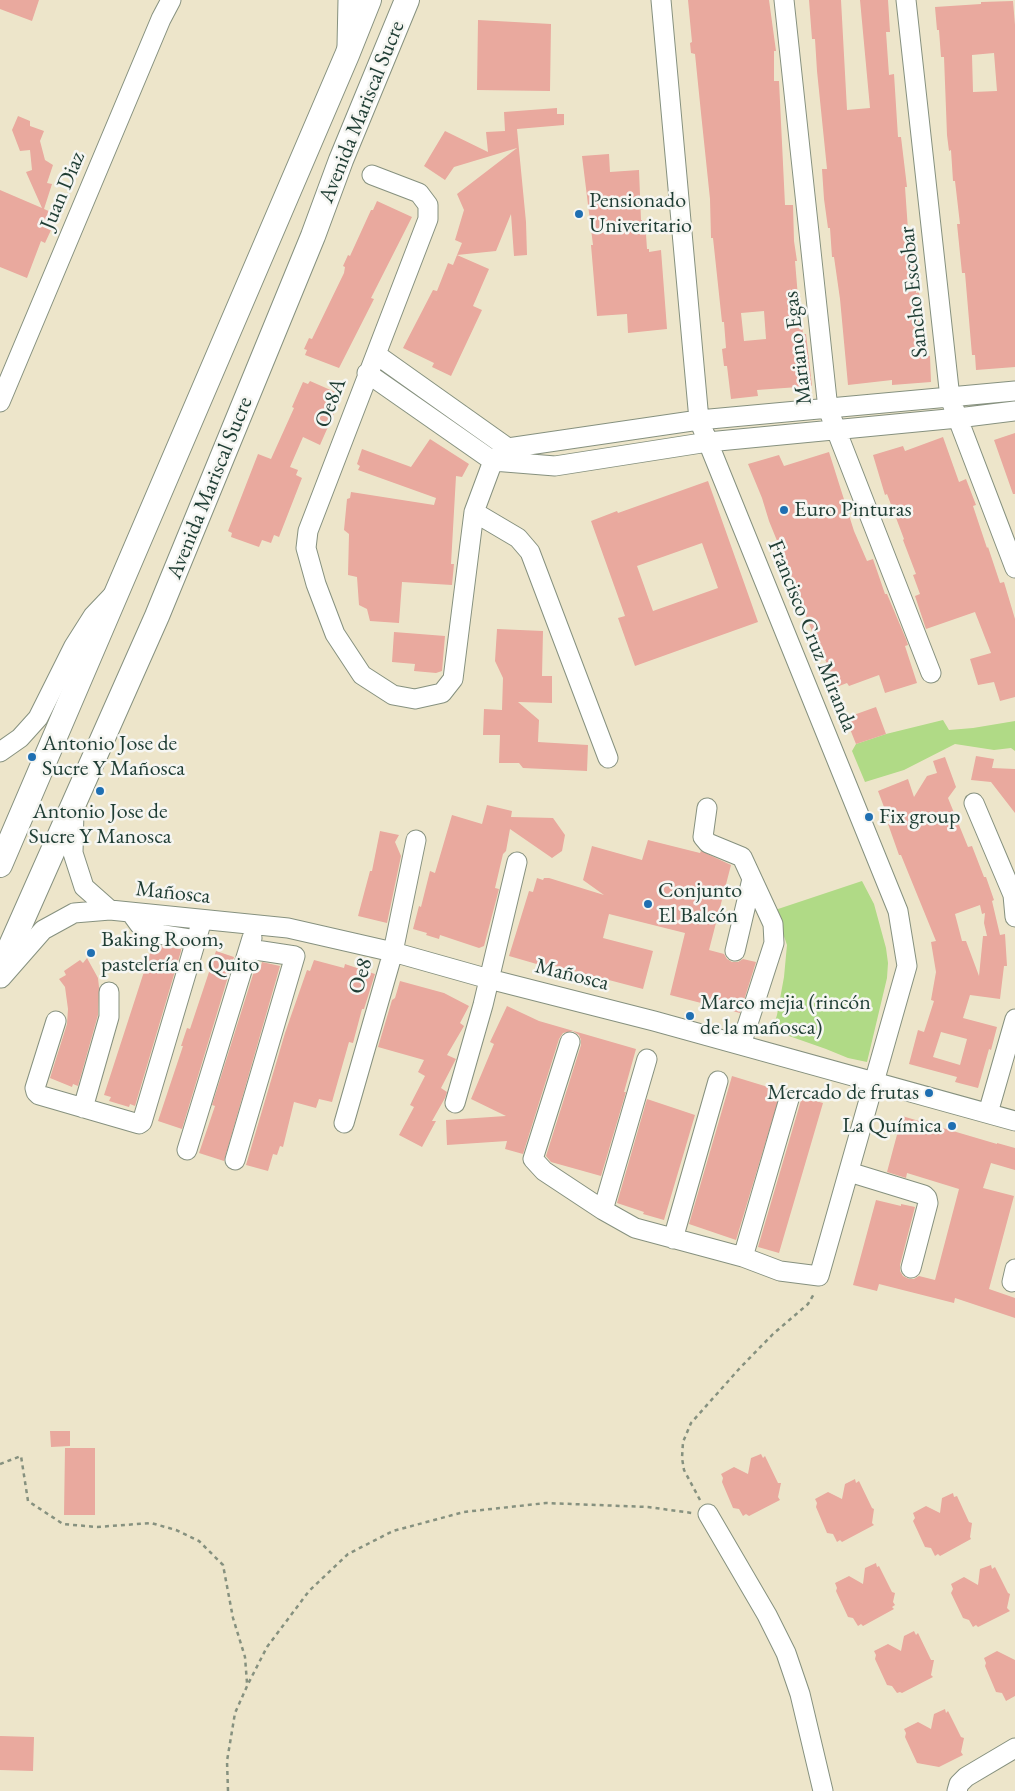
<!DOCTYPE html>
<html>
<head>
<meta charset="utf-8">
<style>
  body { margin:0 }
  canvas { display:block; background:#ede5ca }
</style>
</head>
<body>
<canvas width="1015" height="1791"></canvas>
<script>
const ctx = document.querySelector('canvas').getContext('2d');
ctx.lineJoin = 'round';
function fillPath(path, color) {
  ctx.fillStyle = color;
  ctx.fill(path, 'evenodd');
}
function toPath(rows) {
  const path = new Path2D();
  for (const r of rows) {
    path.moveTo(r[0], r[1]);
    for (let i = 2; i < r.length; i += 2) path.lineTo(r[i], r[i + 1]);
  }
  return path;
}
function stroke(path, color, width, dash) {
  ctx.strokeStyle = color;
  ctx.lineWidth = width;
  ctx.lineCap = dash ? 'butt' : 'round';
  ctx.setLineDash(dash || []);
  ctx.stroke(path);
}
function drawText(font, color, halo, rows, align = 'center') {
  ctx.font = font + ' "EB Garamond",serif';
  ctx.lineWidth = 5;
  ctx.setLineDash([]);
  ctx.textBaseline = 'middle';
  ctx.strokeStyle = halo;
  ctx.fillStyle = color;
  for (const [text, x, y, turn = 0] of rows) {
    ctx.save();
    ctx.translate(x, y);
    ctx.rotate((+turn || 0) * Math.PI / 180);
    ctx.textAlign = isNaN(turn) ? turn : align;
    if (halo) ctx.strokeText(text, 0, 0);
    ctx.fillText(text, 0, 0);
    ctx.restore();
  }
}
const green = toPath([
  [943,720,949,730,973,728,1015,721,1015,751,1011,748,994,750,955,744,904,770,865,782,852,751,856,744,886,734],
  [862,881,874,904,886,948,888,963,887,978,867,1062,848,1058,826,1049,772,1030,777,1015,784,977,787,945,775,910]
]);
const building = toPath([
  [0,0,39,0,32,21,0,9],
  [688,0,769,0,776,51,774,51,774,81,779,81,785,205,793,205,794,241,797,261,795,261,798,297,800,296,803,334,806,334,812,386,757,390,758,396,731,399,727,366,724,366,722,349,726,348,724,322,722,322,713,238,711,238,710,199,701,113,695,54,691,53,690,43,692,42],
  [764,311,766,339,744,341,741,313],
  [809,0,841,0,847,110,870,108,860,0,888,0,890,32,886,32,889,75,894,74,898,137,901,137,907,187,905,187,908,230,915,230,916,293,919,292,927,356,930,356,931,382,892,385,892,380,848,385,840,299,834,257,832,257,830,228,828,228,824,199,822,169,827,169,817,71,815,39,812,39],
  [1013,1,1015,25,1015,367,976,370,975,355,972,355,965,273,962,273,957,224,960,224,955,181,953,181,951,150,949,151,947,135,944,57,941,57,939,30,937,30,935,7,981,4,981,2],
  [994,53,997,91,973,92,972,55],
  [478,20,551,24,550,91,477,90],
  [557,108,557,114,564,114,564,125,517,129,526,222,527,255,514,256,511,214,496,251,457,255,462,243,455,240,464,210,457,194,517,148,454,167,445,180,424,166,445,131,488,152,486,132,505,131,504,112],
  [18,116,30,121,30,126,44,131,40,141,45,160,53,165,47,183,52,184,44,209,58,215,45,243,41,241,27,278,0,267,0,190,42,208,26,172,32,170,30,150,20,151,12,130],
  [609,154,610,172,639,170,641,220,645,220,647,249,649,249,649,252,661,250,667,329,628,333,627,314,597,316,591,245,593,245,582,156],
  [377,201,412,217,371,298,374,299,339,368,305,355,307,350,304,349,309,338,312,339,344,273,345,267,343,266,348,255,350,256,371,210,373,210],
  [457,255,489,269,473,306,482,310,451,376,432,367,434,363,403,348,433,290,437,291,448,263,453,265],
  [310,381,342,395,320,445,303,437,290,467,298,470,296,475,302,478,279,537,274,535,271,543,262,540,259,547,231,537,232,533,228,531,258,454,271,459,294,408,292,407,303,382,308,384],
  [1015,433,1015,494,1013,494,994,440],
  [943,437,959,482,966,479,976,505,973,506,987,548,988,547,1000,583,1004,582,1015,619,1015,697,1000,701,994,682,978,685,970,659,991,653,975,612,926,629,915,596,920,594,913,575,916,574,903,540,904,539,887,494,885,495,873,455,903,446,905,451],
  [430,439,469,464,462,477,456,476,451,564,454,564,452,585,402,582,399,623,370,621,367,609,359,605,357,577,348,575,349,534,344,530,347,499,350,498,351,492,434,505,436,498,358,470,360,466,357,464,362,449,411,467],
  [829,452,854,531,867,561,873,559,885,594,887,594,906,639,908,645,905,646,917,683,885,693,879,675,849,686,847,683,834,688,836,680,832,677,820,646,818,647,788,569,779,572,775,561,784,558,769,521,762,498,748,464,779,455,784,466],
  [708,481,758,622,635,666,618,618,625,616,591,521,617,511,618,513],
  [702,543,718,588,653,611,637,566],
  [497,629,543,631,542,676,552,676,552,703,518,702,539,720,538,742,588,745,587,771,523,768,519,763,499,763,500,735,483,735,484,709,502,710,503,678,495,661],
  [394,632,445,636,442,671,436,673,414,671,415,664,392,662],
  [876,707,886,734,856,744,848,724,850,723,848,717],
  [976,756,994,759,992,768,1015,769,1015,813,991,782,971,780],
  [945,757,956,787,948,798,968,847,972,846,984,877,986,877,994,900,992,901,1000,935,1005,934,1007,966,1004,966,1000,999,970,995,963,1018,997,1027,991,1050,989,1049,978,1088,955,1082,957,1077,909,1064,918,1030,924,1032,934,1001,931,1000,936,972,931,942,936,941,901,855,899,855,888,824,890,823,878,791,908,779,914,797,927,776,937,773,933,761],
  [980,905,982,914,985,913,984,923,987,936,983,936,979,976,966,941,962,941,955,914],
  [941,1032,967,1039,960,1065,933,1057],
  [487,805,512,811,511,817,553,818,565,835,562,851,552,858,510,829,506,851,503,854,495,888,499,889,484,946,479,948,440,935,439,939,426,935,427,933,413,929,419,906,421,907,430,871,435,873,452,815,482,824],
  [380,831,399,835,395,842,401,856,387,923,358,916,370,871,372,871],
  [648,840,700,853,701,851,731,865,709,950,724,954,727,959,732,962,738,962,743,959,756,962,740,1013,670,995,685,933,609,914,603,938,653,951,643,989,548,964,547,967,509,956,529,891,533,892,537,878,543,880,544,878,549,878,604,895,583,880,592,846,642,860],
  [153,944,181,949,181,951,135,1106,130,1104,129,1107,109,1101,111,1097,104,1095],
  [216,951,234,957,182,1129,158,1121,183,1046,181,1046,187,1028,190,1029],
  [87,958,98,978,99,987,98,1015,78,1086,73,1084,72,1087,50,1078,67,1024,68,1009,65,987,59,979,66,975,64,971,80,960,83,963],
  [314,960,344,968,345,964,375,974,364,1009,362,1009,353,1043,349,1042,332,1102,319,1099,316,1108,294,1102,283,1147,280,1146,277,1155,273,1154,268,1171,246,1165,285,1033,307,970,310,971],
  [262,962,280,966,224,1161,199,1153,215,1106,212,1105,256,965,261,966],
  [400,981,444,993,469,1006,460,1023,464,1026,447,1055,456,1059,441,1088,447,1092,445,1098,432,1121,436,1121,422,1147,399,1135,414,1107,410,1105,425,1076,418,1072,424,1060,378,1047,392,1000,395,998],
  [507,1006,539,1021,636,1049,624,1092,626,1092,601,1176,551,1162,546,1156,581,1045,581,1040,579,1035,573,1031,563,1033,559,1039,523,1154,505,1149,507,1141,447,1145,446,1120,506,1116,471,1099,494,1044,490,1042],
  [732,1076,781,1091,736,1240,689,1224],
  [802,1097,823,1103,779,1253,758,1247],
  [647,1099,695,1115,664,1220,643,1214,644,1212,617,1203],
  [902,1116,997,1144,997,1143,1015,1148,1015,1170,991,1163,983,1188,1014,1196,989,1289,1015,1298,1015,1318,955,1298,954,1303,879,1284,877,1291,853,1285,876,1200,901,1206,901,1204,915,1207,900,1265,900,1271,903,1276,909,1279,914,1279,919,1276,935,1280,959,1189,907,1173,906,1178,887,1172],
  [50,1431,70,1431,70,1446,51,1447],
  [65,1448,95,1448,95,1515,64,1515],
  [761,1454,763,1458,765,1456,778,1483,781,1483,778,1497,780,1500,749,1516,746,1514,743,1516,739,1509,733,1508,722,1482,723,1478,721,1474,734,1467,748,1474,751,1458],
  [855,1479,856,1483,859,1481,872,1508,874,1509,872,1523,874,1525,842,1542,840,1540,837,1542,833,1534,827,1533,816,1507,817,1503,815,1499,828,1492,842,1499,845,1484],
  [953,1493,954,1497,957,1496,969,1522,972,1523,970,1537,971,1539,940,1556,938,1554,935,1556,931,1548,925,1547,913,1521,915,1518,913,1513,926,1506,940,1513,942,1498],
  [876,1563,877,1567,879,1566,892,1592,895,1593,893,1602,895,1605,892,1607,894,1609,863,1626,861,1624,858,1626,853,1618,848,1617,836,1591,837,1588,835,1583,849,1576,863,1584,865,1568],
  [991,1565,992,1569,995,1567,1008,1593,1010,1594,1007,1608,1010,1611,978,1627,976,1625,973,1627,969,1620,963,1618,951,1593,953,1589,951,1584,964,1577,978,1585,980,1569],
  [914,1631,916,1635,918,1633,931,1660,934,1660,931,1675,933,1677,902,1693,900,1692,897,1693,892,1686,887,1685,875,1659,876,1655,874,1651,888,1644,901,1651,904,1636],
  [997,1651,1015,1660,1015,1696,1006,1701,1002,1693,996,1692,985,1666,986,1663,984,1658],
  [945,1709,946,1713,948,1711,961,1737,964,1738,961,1752,963,1755,939,1767,917,1763,905,1737,906,1733,904,1729,918,1722,931,1729,934,1714],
  [0,1736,34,1737,33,1771,0,1770]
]);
const path = toPath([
  [0,1464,21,1456,28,1501,63,1524,97,1527,151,1523,176,1530,199,1541,223,1565,233,1618,245,1657,247,1683],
  [700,1500,684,1470,682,1458,683,1442,691,1423,739,1369,773,1334,808,1304,815,1292],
  [228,1791,227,1761,235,1713,248,1684,267,1647,309,1591,348,1554,393,1531,464,1512,546,1503,648,1507,692,1513]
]);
const minor = toPath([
  [784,0,828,409,931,673],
  [906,0,950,398,1015,568],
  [347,46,348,0],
  [372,175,419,193,428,205,428,219,308,531,306,548,316,584,335,634,362,675,393,695,415,699,442,693,453,679,474,512,493,461,508,448],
  [377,355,508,448,699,420,1015,391],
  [367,373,493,461,555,466,708,442,958,418,1015,411],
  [0,402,161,19,171,0],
  [474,512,518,538,530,552,608,758],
  [0,752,20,738,38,718,74,646,93,616,112,596],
  [974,803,1013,895,1015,917],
  [707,808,703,837,708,843,742,857,773,924,774,943,741,1045],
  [74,810,73,853,84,887,110,910],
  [131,913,139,924,147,931,164,935,196,940],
  [735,951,752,879],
  [1,978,43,930,74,913,110,910,288,928,393,952,489,979,654,1021,1015,1121],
  [56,1021,35,1088,36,1092,39,1095,139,1124,142,1122,202,920],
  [570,1042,533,1159,544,1171,603,1210,635,1228,743,1257,780,1271,819,1276,907,966,898,911,699,420,661,0],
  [455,1103,483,1005,517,862],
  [83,1108,109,1017,109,992],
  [988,1113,1015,1019],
  [344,1123,393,952,416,840],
  [187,1150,252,938],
  [235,1160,295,956,249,949],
  [849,1172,924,1195,927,1198,928,1203,911,1268],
  [603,1210,647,1059],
  [673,1239,718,1081],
  [743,1257,789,1099],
  [1012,1282,1015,1269],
  [708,1514,767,1615,786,1653,800,1694,823,1791],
  [957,1791,959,1784,966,1777,1015,1748]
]);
const major = toPath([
  [0,865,347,55,369,0],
  [0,970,157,616,313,236,341,160,407,0]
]);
const markers = [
  [579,214,5,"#1f6fb2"],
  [784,510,5,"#1f6fb2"],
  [32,757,5,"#1f6fb2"],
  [100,791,5,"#1f6fb2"],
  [869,817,5,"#1f6fb2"],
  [648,904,5,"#1f6fb2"],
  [91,953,5,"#1f6fb2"],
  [690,1016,5,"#1f6fb2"],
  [929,1093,5,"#1f6fb2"],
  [952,1126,5,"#1f6fb2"]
];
const streetNames = [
  ["Avenida Mariscal Sucre",362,112,-68],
  ["Juan Diaz",63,191,-67],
  ["Sancho Escobar",914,292,-96],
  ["Mariano Egas",798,348,-97],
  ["Oe8A",331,403,-69],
  ["Avenida Mariscal Sucre",210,488,-68],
  ["Francisco Cruz Miranda",812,636,68],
  ["Mañosca",173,893,6],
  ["Mañosca",572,975,14],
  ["Oe8",361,976,-74]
];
const poiNames = [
  ["Pensionado",589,201],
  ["Univeritario",589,226],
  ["Euro Pinturas",794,510],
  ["Antonio Jose de",42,744],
  ["Sucre Y Mañosca",42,769],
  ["Antonio Jose de",100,812,"center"],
  ["Sucre Y Manosca",100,837,"center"],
  ["Fix group",879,817],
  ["Conjunto",658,891],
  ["El Balcón",658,916],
  ["Baking Room,",101,940],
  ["pastelería en Quito",101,965],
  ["Marco mejia (rincón",700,1003],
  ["de la mañosca)",700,1028],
  ["Mercado de frutas",919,1093,"right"],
  ["La Química",942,1126,"right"]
];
fillPath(green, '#b0da86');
fillPath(building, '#e9a99e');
stroke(minor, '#86917f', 21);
stroke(major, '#86917f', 26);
stroke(path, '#86917f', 2.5, [4, 4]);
stroke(minor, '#fff', 19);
stroke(major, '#fff', 24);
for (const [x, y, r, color] of markers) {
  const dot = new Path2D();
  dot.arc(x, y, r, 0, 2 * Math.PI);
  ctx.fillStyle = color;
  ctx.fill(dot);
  stroke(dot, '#f6f6f2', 2);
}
drawText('22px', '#1f3d34', '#f6f6f2', streetNames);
drawText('22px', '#1f3d34', '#f6f6f2', poiNames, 'left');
</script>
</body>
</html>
